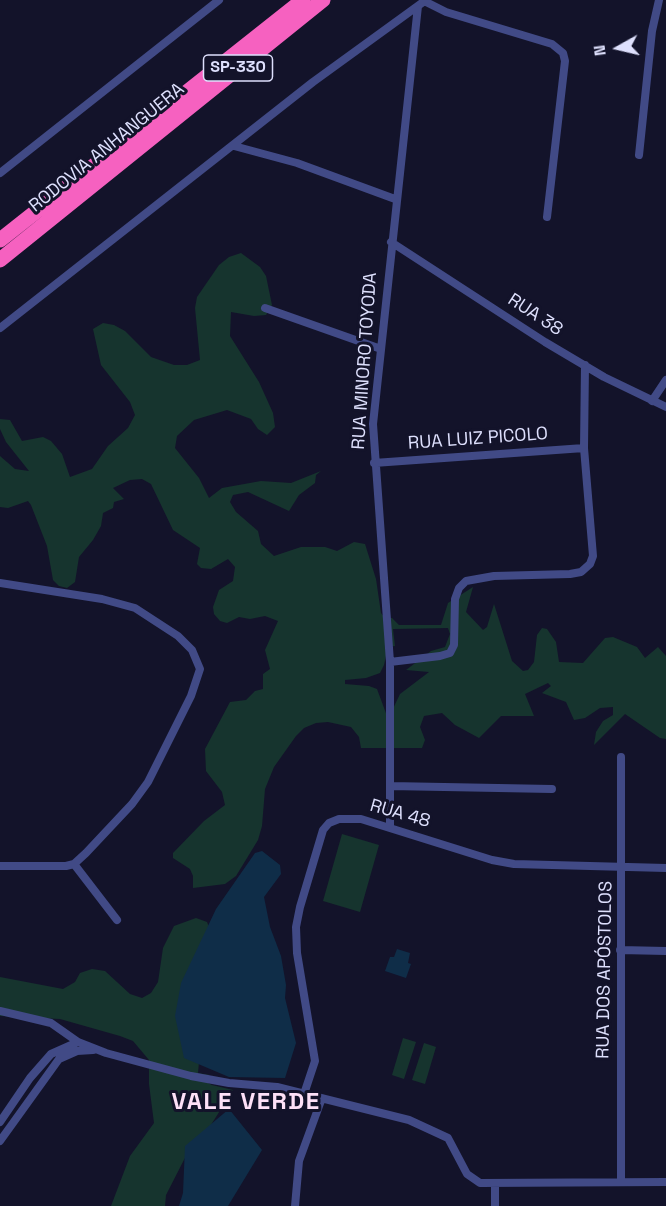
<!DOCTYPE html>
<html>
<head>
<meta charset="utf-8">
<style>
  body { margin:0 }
  #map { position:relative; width:666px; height:1206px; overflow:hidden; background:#13132a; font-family:"Space Grotesk",sans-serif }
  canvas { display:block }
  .north { position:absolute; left:588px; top:18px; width:60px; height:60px; -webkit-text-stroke:4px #13132a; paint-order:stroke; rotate:262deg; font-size:16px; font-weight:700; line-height:24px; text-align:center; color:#dee0fd }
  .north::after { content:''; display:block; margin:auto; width:21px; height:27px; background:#dee0fd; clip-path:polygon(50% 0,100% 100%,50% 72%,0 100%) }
</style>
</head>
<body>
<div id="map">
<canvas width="666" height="1206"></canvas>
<div class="north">N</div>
</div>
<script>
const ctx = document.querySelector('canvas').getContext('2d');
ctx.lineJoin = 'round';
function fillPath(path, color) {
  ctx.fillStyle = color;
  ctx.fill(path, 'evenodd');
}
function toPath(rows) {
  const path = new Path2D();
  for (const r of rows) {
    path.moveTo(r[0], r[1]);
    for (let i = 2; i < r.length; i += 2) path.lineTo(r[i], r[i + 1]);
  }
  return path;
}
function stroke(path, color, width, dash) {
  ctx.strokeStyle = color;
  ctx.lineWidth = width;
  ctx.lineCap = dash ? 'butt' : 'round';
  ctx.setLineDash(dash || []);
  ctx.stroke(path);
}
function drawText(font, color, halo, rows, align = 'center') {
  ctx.font = font + ' "Space Grotesk",sans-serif';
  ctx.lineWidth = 6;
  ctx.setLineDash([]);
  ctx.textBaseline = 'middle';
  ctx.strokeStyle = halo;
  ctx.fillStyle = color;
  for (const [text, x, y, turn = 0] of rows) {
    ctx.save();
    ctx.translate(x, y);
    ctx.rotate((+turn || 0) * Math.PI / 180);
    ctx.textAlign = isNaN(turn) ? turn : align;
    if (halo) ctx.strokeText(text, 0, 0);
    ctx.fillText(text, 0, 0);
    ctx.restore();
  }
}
const green = toPath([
  [241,253,260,267,266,276,272,305,266,315,254,316,231,312,230,336,259,382,273,413,275,427,267,435,258,429,251,419,227,410,194,420,177,436,175,448,199,478,209,498,222,488,261,481,291,483,321,471,316,475,315,483,299,495,289,511,248,492,233,495,230,502,236,512,258,531,261,544,274,556,301,547,325,547,337,551,354,542,365,544,376,579,381,613,385,618,392,618,399,625,441,625,448,603,473,587,466,612,483,630,487,627,494,604,512,661,523,671,528,670,534,662,537,635,542,628,547,629,556,642,559,662,583,663,605,638,613,637,637,647,645,658,658,647,666,656,666,739,660,738,625,714,594,745,596,732,603,721,613,715,613,707,600,708,585,718,574,720,566,702,542,693,551,686,548,683,525,694,534,716,501,716,479,738,455,725,442,713,424,716,420,727,425,740,422,748,361,748,359,737,351,727,328,722,316,723,304,728,296,736,274,767,265,789,262,826,258,840,236,876,225,884,193,888,193,876,190,869,173,858,173,853,204,821,225,805,222,792,206,771,205,749,230,702,246,700,255,691,263,689,263,674,270,669,265,650,278,621,265,616,250,619,239,617,227,623,220,621,214,614,213,607,219,590,233,581,235,567,228,559,211,569,201,568,197,564,200,548,173,530,151,484,142,479,130,480,113,488,124,499,114,502,113,508,103,513,101,526,93,540,79,557,75,582,67,588,59,586,53,580,47,546,31,505,28,501,8,508,0,507,0,456,15,469,29,471,6,442,0,429,0,419,10,420,22,441,43,437,51,441,62,454,70,477,92,469,108,446,128,428,135,415,130,402,101,365,93,329,103,323,114,325,125,331,151,357,174,365,187,365,200,360,195,308,197,297,219,265,229,257],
  [448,628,450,634,445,647,431,651,406,670,429,672,400,694,390,715,387,716,377,689,369,686,345,684,345,680,366,678,380,673,384,665,388,647,395,646,393,629],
  [342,834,379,845,360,912,323,901],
  [196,918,207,922,211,932,198,1073,210,1075,206,1076,206,1082,212,1085,233,1090,209,1128,189,1150,166,1195,165,1206,111,1206,130,1156,154,1123,149,1084,149,1060,133,1041,120,1036,60,1019,0,1016,0,977,63,989,75,982,80,973,92,969,105,971,130,994,142,998,151,993,158,982,163,948,174,926],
  [403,1038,416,1042,404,1079,392,1075],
  [424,1043,436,1047,425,1084,412,1080]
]);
const water = toPath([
  [262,851,280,865,281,874,264,897,270,927,281,956,286,985,285,998,296,1043,285,1078,229,1077,184,1058,175,1016,181,983,216,909,255,853],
  [397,949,410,953,408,963,411,964,406,978,385,971,390,957,394,957],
  [229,1109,262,1150,228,1206,179,1206,183,1193,185,1146]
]);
const street = toPath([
  [424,1,446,12,552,44,563,53,565,61,547,217],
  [234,146,297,163,395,199],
  [639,155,652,31,659,0],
  [0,173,219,0],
  [391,242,545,342,604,377,666,407],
  [265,308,381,349],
  [0,328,313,82,426,0],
  [652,401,666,380],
  [374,463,584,448],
  [0,583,102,599,135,608,178,636,192,650,200,669,191,696,148,782,132,804,86,853,74,864,66,866,0,866],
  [390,662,440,656,450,653,454,645,455,599,459,588,466,581,494,576,570,574,581,572,590,564,593,556,584,448,585,365],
  [390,786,552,789],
  [390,826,390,662,373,424,418,6],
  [74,864,117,920],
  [620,950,666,951],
  [0,1011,51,1023,78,1042,106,1053,191,1076,229,1083,277,1087,409,1120,448,1138,467,1174,480,1183,666,1182],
  [304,1094,315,1061,297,953,296,927,300,907,323,830,329,823,339,819,361,819,492,860,514,864,666,868],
  [0,1122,30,1078,51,1054,78,1042],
  [0,1141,59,1059,77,1051,93,1050],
  [621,1182,621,757],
  [295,1206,299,1161,322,1098],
  [495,1206,495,1184]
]);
const highway = toPath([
  [0,240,303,0],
  [0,260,323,0]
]);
const shields = [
  [238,68,69]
];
const shieldNames = [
  ["SP-330",238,68]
];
const streetNames = [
  ["RODOVIA ANHANGUERA",107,148,-39],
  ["RUA 38",535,315,33],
  ["RUA MINORO TOYODA",365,361,-86],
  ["RUA LUIZ PICOLO",478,439,-4],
  ["RUA 48",400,814,16],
  ["RUA DOS APÓSTOLOS",605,970,-89]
];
const districtNames = [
  ["VALE VERDE",246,1102]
];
fillPath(green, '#16342e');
fillPath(water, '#0f2d48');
stroke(street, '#414a86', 8);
stroke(highway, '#f661c0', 15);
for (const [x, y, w] of shields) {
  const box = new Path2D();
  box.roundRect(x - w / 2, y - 13, w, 26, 4.5);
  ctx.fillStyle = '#13132a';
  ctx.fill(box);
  stroke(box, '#dee0fd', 1.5);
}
drawText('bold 16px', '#dee0fd', null, shieldNames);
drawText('18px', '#dee0fd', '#13132a', streetNames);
ctx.letterSpacing = '1.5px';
drawText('bold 24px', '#fde0f7', '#13132a', districtNames);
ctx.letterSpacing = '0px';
</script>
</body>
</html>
